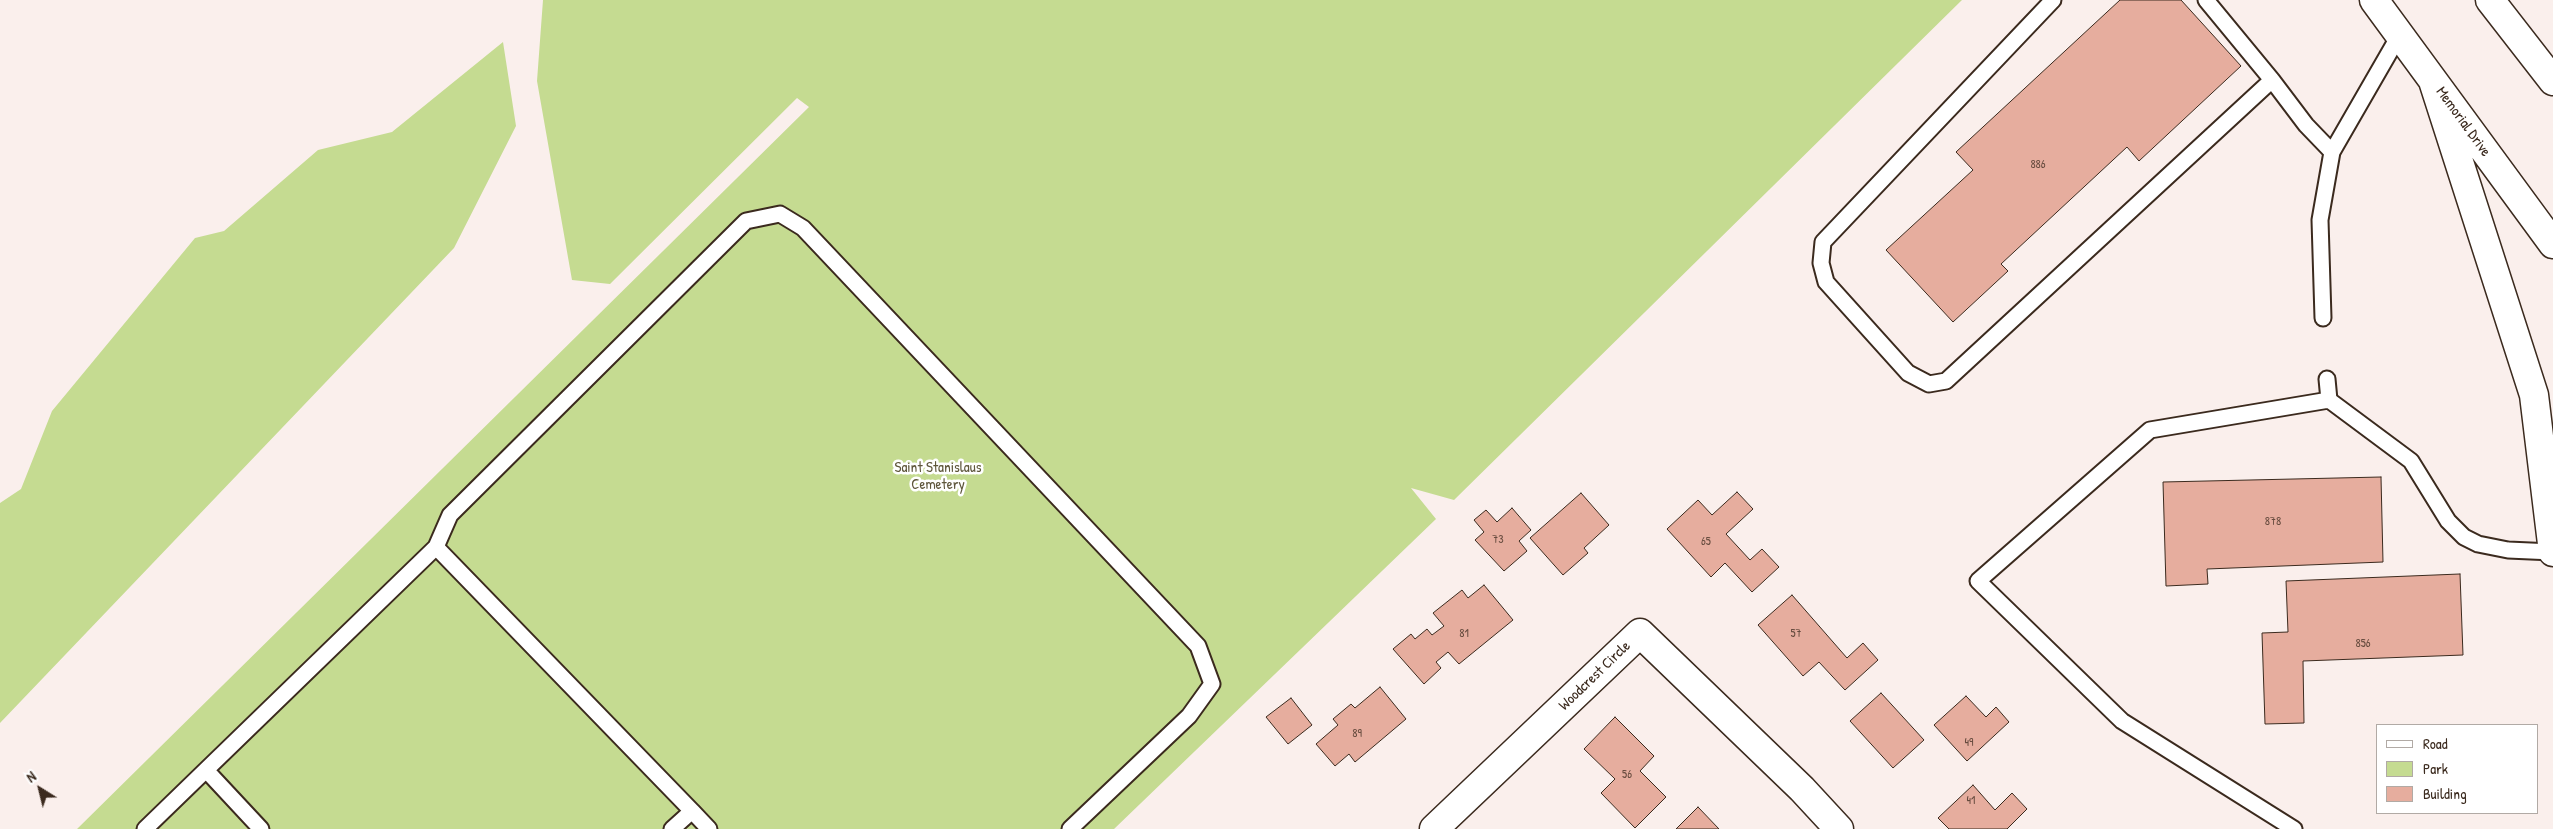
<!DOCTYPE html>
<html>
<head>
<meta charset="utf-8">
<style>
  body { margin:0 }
  #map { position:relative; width:2553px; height:829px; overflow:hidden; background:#faefec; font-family:"Patrick Hand",sans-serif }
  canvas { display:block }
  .legend { position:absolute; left:2376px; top:724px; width:162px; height:90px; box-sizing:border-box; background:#fff; border:1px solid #b1aaa5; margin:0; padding:6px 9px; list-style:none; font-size:15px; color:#3b2a1e }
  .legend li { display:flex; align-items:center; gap:10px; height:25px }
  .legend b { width:25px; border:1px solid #b1aaa5 }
  .north { position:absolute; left:15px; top:764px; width:50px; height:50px; -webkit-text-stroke:4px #fff; paint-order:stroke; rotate:324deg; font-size:14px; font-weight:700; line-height:20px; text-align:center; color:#3b2a1e }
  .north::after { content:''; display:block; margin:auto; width:18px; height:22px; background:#3b2a1e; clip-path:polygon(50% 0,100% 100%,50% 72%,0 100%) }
</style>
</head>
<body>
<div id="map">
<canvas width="2553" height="829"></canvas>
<ul class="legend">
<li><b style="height:6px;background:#fff"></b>Road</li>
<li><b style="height:14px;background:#c5db91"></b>Park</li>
<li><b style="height:14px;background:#e6ad9e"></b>Building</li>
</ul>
<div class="north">N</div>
</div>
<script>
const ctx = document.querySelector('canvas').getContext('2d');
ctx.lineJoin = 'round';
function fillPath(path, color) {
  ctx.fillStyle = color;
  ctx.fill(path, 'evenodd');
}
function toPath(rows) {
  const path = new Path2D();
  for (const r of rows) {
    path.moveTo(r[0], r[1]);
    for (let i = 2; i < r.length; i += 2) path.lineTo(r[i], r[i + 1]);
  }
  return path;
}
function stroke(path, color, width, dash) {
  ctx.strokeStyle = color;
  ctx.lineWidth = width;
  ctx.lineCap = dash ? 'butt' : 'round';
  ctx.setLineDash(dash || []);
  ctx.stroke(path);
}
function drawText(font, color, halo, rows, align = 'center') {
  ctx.font = font + ' "Patrick Hand",sans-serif';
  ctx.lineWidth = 5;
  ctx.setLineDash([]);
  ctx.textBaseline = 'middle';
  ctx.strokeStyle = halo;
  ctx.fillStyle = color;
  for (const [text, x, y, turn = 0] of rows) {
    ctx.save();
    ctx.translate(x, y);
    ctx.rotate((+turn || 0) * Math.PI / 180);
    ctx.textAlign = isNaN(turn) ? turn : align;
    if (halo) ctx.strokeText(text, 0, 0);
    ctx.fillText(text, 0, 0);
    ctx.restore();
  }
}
const green = toPath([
  [543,0,1962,0,1454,500,1411,488,1436,519,1114,829,77,829,809,107,797,98,610,284,572,280,537,81],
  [503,42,516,126,454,248,0,723,0,503,21,489,52,411,195,238,224,231,318,150,392,132]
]);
const building = toPath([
  [2120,0,2181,0,2241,66,2139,161,2127,147,2001,264,2008,271,1953,322,1886,250,1973,170,1956,152,2120,0],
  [2381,477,2383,562,2207,569,2208,584,2166,586,2163,482,2381,477],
  [1737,492,1753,509,1726,534,1750,560,1762,549,1779,567,1752,592,1725,563,1711,577,1667,529,1698,500,1712,515,1737,492],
  [1581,493,1609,525,1584,548,1588,553,1563,575,1530,538,1581,493],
  [1512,508,1531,530,1519,541,1527,551,1504,571,1475,540,1484,532,1474,520,1486,510,1497,522,1512,508],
  [2460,574,2463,655,2303,661,2304,723,2265,724,2262,633,2288,632,2286,581,2460,574],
  [1484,585,1513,620,1459,664,1448,652,1436,662,1441,668,1424,684,1393,649,1411,634,1415,639,1427,629,1432,635,1444,626,1433,613,1462,590,1468,598,1484,585],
  [1792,595,1847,658,1863,643,1878,660,1845,690,1819,662,1803,676,1758,625,1792,595],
  [1380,687,1406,719,1355,762,1349,754,1335,766,1316,744,1338,725,1333,719,1351,704,1355,708,1380,687],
  [1881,693,1924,740,1893,768,1850,721,1881,693],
  [1966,696,1986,717,1996,707,2009,722,1967,761,1934,725,1966,696],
  [1291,698,1312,725,1288,744,1266,717,1291,698],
  [1615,717,1654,756,1640,771,1666,797,1635,828,1601,793,1615,779,1584,749,1615,717],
  [1973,785,1995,810,2012,793,2027,809,2007,829,1949,829,1938,818,1973,785],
  [1698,807,1719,829,1676,829,1698,807]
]);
const service = toPath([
  [2053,0,1823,242,1821,263,1826,282,1908,373,1929,384,1946,381,2272,80,2206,0],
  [2272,80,2306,125,2332,152],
  [2323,318,2320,220,2332,152,2400,34],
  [2327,379,2329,400,2411,461,2448,521,2464,537,2478,544,2508,550,2553,552],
  [436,547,450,515,746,221,780,214,803,228,1198,646,1212,684,1189,716,1070,829],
  [206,770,261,829],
  [692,811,709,829],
  [145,829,436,547,692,811,672,829],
  [2294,829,2122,721,1978,581,2150,430,2329,400]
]);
const minor = toPath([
  [1434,829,1640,633,1802,789,1839,829]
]);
const primary = toPath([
  [2374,0,2553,244],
  [2490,0,2553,81],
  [2433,81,2534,395,2553,552]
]);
const numberNames = [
  ["886",2038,165],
  ["878",2273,522],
  ["73",1498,540],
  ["65",1706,542],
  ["81",1464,634],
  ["57",1796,634],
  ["856",2363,644],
  ["89",1357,734],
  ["49",1969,743],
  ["56",1627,775],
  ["41",1971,801]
];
const streetNames = [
  ["Memorial Drive",2463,122,54],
  ["Woodcrest Circle",1595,676,-44]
];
const parkNames = [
  ["Saint Stanislaus",938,468],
  ["Cemetery",938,485]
];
fillPath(green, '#c5db91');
fillPath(building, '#e6ad9e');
stroke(building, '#3b2a1e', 1);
stroke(service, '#3b2a1e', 19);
stroke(minor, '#3b2a1e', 31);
stroke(primary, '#3b2a1e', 31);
stroke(service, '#fff', 15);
stroke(minor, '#fff', 28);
stroke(primary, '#fff', 28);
drawText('12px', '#664b3e', null, numberNames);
drawText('15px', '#3b2a1e', '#fff', streetNames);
drawText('15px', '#5e563b', '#fff', parkNames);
</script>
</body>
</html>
